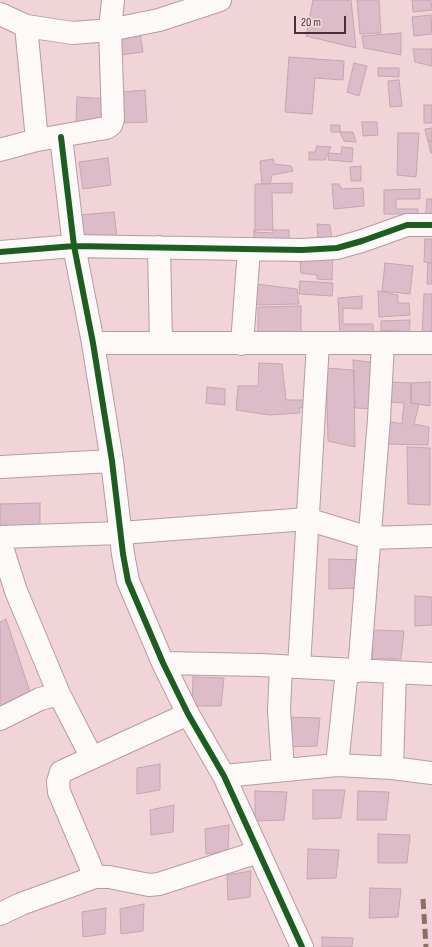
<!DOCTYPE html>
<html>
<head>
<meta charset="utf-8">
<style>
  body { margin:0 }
  #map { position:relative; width:432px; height:947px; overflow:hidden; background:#f1d4d8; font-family:"Sofia Sans Condensed",sans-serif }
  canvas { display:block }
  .scale { position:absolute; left:294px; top:16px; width:52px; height:18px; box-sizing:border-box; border:2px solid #502d34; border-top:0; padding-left:5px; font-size:12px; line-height:14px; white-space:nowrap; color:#502d34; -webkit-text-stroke:3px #f2dfe2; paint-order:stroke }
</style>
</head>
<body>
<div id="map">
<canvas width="432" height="947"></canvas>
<div class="scale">20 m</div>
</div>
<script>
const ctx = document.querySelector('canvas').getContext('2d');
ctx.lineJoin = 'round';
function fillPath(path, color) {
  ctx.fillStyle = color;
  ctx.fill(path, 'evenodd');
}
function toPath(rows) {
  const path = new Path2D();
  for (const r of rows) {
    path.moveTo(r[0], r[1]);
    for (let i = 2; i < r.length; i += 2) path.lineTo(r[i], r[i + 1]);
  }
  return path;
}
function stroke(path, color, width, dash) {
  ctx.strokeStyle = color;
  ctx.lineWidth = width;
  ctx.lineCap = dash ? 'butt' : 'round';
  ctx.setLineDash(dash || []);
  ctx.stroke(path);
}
const building = toPath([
  [313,0,351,0,356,48,306,36,313,0],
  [357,0,379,0,381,33,360,34,357,0],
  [412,0,431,0,432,10,413,12,412,0],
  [431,15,432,34,414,36,412,17,431,15],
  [140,33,143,52,121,55,119,36,140,33],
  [401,33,401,55,364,48,362,36,401,33],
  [413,49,432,49,432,66,415,62,413,49],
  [289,57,344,61,343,80,315,78,312,114,285,112,289,57],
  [354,63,367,66,359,96,347,92,354,63],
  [378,68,399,68,399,77,378,76,378,68],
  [399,80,402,106,390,107,388,81,399,80],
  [145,90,147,122,125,123,122,92,145,90],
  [77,97,108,99,107,125,76,123,77,97],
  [424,105,432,105,432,123,424,123,424,105],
  [362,122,377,122,378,135,363,136,362,122],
  [331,125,340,125,340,132,331,132,331,125],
  [432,128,432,141,428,141,425,129,432,128],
  [340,132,353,132,356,142,344,141,340,132],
  [398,133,419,133,416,177,397,175,398,133],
  [428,141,432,141,432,153,431,153,428,141],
  [317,146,331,147,325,160,309,160,309,152,315,152,317,146],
  [342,147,353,148,352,162,328,160,329,153,341,154,342,147],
  [108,158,111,185,83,189,79,162,108,158],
  [273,159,274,164,291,166,293,171,272,175,270,184,262,184,260,161,273,159],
  [361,166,361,181,351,181,350,167,361,166],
  [292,183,292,193,272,193,273,233,255,232,255,184,292,183],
  [332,184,339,184,342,189,363,188,364,206,334,209,332,184],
  [420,189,420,199,396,199,396,209,418,209,418,214,384,214,384,190,420,189],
  [427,199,432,199,432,222,425,222,427,199],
  [114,212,117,237,81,240,79,215,114,212],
  [317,224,330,225,332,240,318,239,317,224],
  [254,230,289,230,289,240,254,249,254,230],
  [425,239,432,239,432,263,424,262,425,239],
  [333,256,332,280,317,279,317,275,301,273,300,258,333,256],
  [385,263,413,266,410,294,382,291,385,263],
  [428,263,432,264,432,284,427,284,428,263],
  [300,281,333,283,332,296,299,294,300,281],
  [256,284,297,289,299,304,256,305,256,284],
  [378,291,398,295,398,303,409,303,410,315,379,317,378,291],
  [424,294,432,294,432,337,422,335,424,294],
  [362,296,362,309,343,308,343,324,373,324,373,334,340,337,338,298,362,296],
  [301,306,301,341,258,341,258,307,301,306],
  [410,320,409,340,401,340,400,330,381,331,381,321,410,320],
  [353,360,378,363,376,409,355,408,353,360],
  [259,363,282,364,286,400,311,400,312,407,299,408,300,413,269,415,236,410,238,386,258,386,259,363],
  [326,368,354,370,355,447,328,441,326,368],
  [388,382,411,383,411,403,419,404,414,424,429,427,428,445,387,444,387,421,402,424,404,403,389,402,388,382],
  [430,382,430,406,411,403,411,383,430,382],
  [207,387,225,389,225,405,206,403,207,387],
  [407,447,430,448,430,505,408,504,407,447],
  [40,503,40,528,0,529,0,504,40,503],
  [329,559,361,560,357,588,329,589,329,559],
  [415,596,432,597,432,625,415,626,415,596],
  [6,619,32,698,0,711,0,622,6,619],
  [373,630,404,631,401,659,372,659,373,630],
  [193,677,224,678,221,706,192,706,193,677],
  [288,717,320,718,317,746,288,747,288,717],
  [160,764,160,790,137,794,137,768,160,764],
  [313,790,345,790,341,818,313,819,313,790],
  [255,791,287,792,284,820,255,821,255,791],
  [358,791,389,792,386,820,357,820,358,791],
  [174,805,173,832,151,835,150,810,174,805],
  [229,825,228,851,206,854,205,829,229,825],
  [378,834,410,835,407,863,378,863,378,834],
  [308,849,339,850,336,878,307,879,308,849],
  [251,871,250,897,228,900,227,875,251,871],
  [370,888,401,889,398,917,369,918,370,888],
  [144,904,143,931,121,934,120,909,144,904],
  [106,908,105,934,83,937,82,912,106,908],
  [322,937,353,938,352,947,322,947,322,937]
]);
const minor = toPath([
  [0,14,26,26,73,33,110,30,159,20,220,0],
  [26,26,37,140],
  [61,137,74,246,93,343,112,461,123,554,128,581,163,663,188,714,224,776,302,947],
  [0,150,37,140,106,128,111,125,113,119,110,30,113,0],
  [159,247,161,343],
  [0,252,74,246,302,250,337,248,362,241,407,225,432,225],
  [93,343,432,343],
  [242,344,249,249],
  [0,467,112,461],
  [0,537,121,533,307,519,369,538,432,536],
  [0,541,16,591,59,694,92,758],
  [163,663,260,665,432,674],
  [281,667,279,710,283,770],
  [299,667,318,343],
  [359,671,379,419,383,343],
  [0,719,40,699,59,694],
  [337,765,347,670],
  [392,768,395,672],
  [224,776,337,765,392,768,432,773],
  [95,877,59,792,58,782,61,772,188,714],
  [0,914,21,904,95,877,109,877,149,885,159,884,258,852]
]);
const quiet = toPath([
  [423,899,426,947]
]);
const cycleway = toPath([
  [61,137,74,246,93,343,112,461,123,554,128,581,163,663,188,714,224,776,302,947],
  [0,252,74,246,302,250,337,248,362,241,407,225,432,225]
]);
fillPath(building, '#dbbcc8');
stroke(building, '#c2a7b0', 1);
stroke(minor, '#b79ba0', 24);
stroke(minor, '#fdf9f9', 22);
stroke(quiet, '#8d6e63', 5, [10, 5]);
stroke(cycleway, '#1b5e20', 6);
</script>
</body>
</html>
